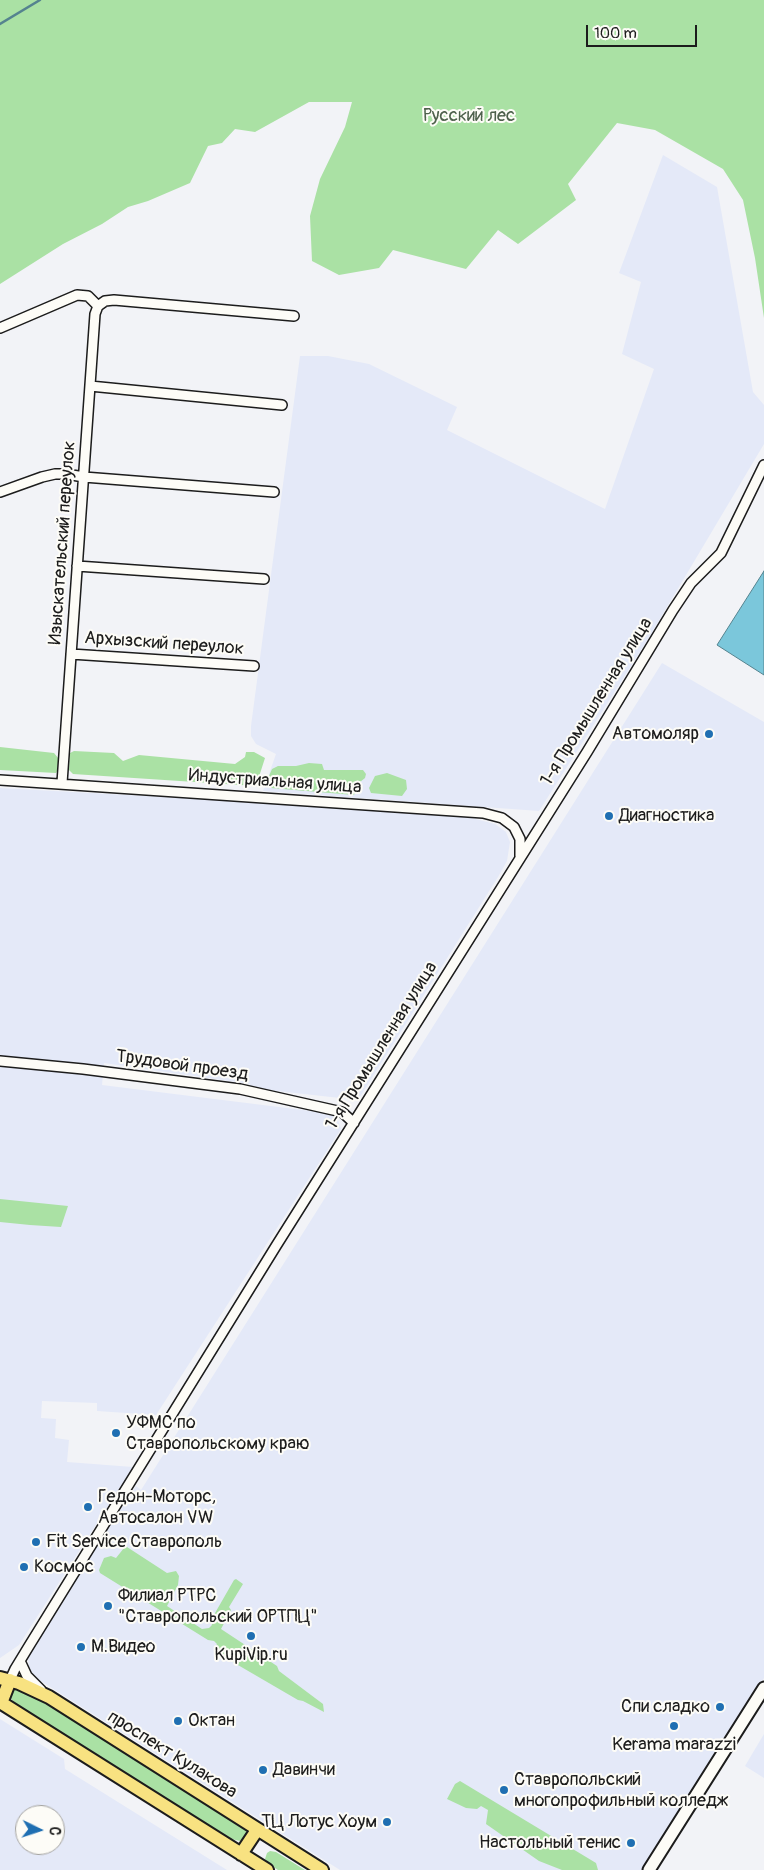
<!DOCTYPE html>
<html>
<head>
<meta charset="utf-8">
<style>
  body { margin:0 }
  #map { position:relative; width:764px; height:1870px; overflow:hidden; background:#f2f3f7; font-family:Pangolin,sans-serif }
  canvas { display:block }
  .north { position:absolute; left:15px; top:1805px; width:50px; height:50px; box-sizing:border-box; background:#fdfcf7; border:1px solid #a3a29f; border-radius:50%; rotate:94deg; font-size:14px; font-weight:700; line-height:20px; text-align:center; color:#1c1c1c }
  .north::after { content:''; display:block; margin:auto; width:18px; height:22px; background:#1f6fb2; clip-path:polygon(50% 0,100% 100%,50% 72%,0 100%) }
  .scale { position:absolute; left:586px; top:25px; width:111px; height:22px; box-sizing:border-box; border:2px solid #1c1c1c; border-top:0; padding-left:6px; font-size:15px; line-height:18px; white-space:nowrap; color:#1c1c1c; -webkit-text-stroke:4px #fdfcf7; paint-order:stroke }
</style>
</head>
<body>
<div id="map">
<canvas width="764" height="1870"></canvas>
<div class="north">С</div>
<div class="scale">100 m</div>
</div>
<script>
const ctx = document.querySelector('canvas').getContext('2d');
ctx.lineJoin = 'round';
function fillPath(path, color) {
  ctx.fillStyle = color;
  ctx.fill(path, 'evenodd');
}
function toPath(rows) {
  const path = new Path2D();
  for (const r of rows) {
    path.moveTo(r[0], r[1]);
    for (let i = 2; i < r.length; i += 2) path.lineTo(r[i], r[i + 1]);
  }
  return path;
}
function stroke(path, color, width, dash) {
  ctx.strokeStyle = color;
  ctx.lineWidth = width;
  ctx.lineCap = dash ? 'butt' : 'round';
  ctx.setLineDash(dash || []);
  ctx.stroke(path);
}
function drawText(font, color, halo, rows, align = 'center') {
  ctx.font = font + ' Pangolin,sans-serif';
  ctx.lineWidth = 4;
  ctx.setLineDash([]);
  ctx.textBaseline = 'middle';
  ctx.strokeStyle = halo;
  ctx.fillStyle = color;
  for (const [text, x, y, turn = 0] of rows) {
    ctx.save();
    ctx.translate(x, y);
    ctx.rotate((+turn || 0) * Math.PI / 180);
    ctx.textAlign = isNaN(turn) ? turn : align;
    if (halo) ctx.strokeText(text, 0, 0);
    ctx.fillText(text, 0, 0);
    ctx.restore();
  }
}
const built = toPath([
  [663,155,717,187,753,392,764,405,764,444,645,644,539,811,263,791,276,754,256,744,251,736,251,726,300,356,328,356,369,364,457,407,447,430,605,509,654,369,622,354,641,282,619,273],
  [662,663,764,722,764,1678,643,1870,340,1870,36,1678,29,1670,28,1654,31,1647,136,1486,141,1490],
  [0,788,417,811,464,816,495,824,506,832,510,842,507,861,498,877,358,1100,250,1088,250,1084,104,1063,102,1085,327,1113,337,1117,341,1129,156,1415,97,1411,97,1403,42,1401,41,1418,56,1419,55,1438,69,1440,67,1462,133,1467,19,1645,0,1658],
  [0,1719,64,1759,65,1769,227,1870,0,1870],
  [25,1815,55,1815,55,1845,25,1845],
  [764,1734,764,1778,745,1766]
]);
const green = toPath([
  [0,0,764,0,764,318,755,258,743,200,723,169,655,130,617,123,568,184,576,200,518,244,498,230,466,269,393,250,379,268,339,275,312,261,310,216,320,179,345,127,352,102,309,102,255,132,235,129,222,143,208,146,190,183,148,201,128,207,102,224,63,244,0,284],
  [0,747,54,753,59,759,60,766,56,773,0,770],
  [74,751,114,753,123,761,139,755,235,764,245,757,246,752,254,752,265,758,256,786,73,774,69,770,70,753],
  [309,763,322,764,324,770,363,770,366,774,365,778,360,782,354,795,271,788,269,784,269,776,272,769,278,766,296,766],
  [387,773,406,780,407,789,402,796,371,793,369,788,375,776],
  [0,1199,68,1206,61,1227,30,1225,0,1222],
  [127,1547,167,1573,176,1571,179,1576,178,1585,167,1606,202,1629,209,1628,212,1625,211,1620,234,1580,236,1579,243,1584,229,1607,231,1610,221,1629,277,1666,279,1671,323,1704,324,1712,303,1701,298,1700,219,1654,215,1648,217,1644,214,1641,208,1640,100,1573,99,1570,104,1558,111,1556,116,1558,124,1548],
  [15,1689,23,1689,47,1703,244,1827,246,1829,246,1837,240,1841,227,1838,19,1707,15,1704,10,1697,12,1691],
  [460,1781,596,1863,598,1870,562,1870,539,1861,486,1824,488,1810,481,1806,477,1809,466,1808,447,1799,455,1784],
  [270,1851,276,1852,305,1870,278,1870,269,1864,265,1859,267,1853]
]);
const water = toPath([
  [764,571,764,675,717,645,764,571]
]);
const stream = toPath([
  [0,24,40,0]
]);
const minor = toPath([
  [98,306,105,301,114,300,294,316],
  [0,328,77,295,88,296,98,306],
  [90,386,282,405],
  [0,492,42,477,55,474,66,474,84,477,274,492],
  [77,566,264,579],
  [71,654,254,666],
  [0,780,483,813,502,818,514,827,520,839,520,856],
  [62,783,95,314,98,306],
  [0,1061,83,1069,240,1089,342,1112,354,1123],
  [20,1661,27,1676,41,1690],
  [10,1680,15,1669,29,1646,276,1246,587,752,673,610,691,583,721,553,764,465]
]);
const secondary = toPath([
  [649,1870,764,1688]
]);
const primary = toPath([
  [0,1678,19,1683,49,1697,322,1870],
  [0,1702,267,1870],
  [1,1703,10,1680],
  [241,1854,257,1830]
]);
const markers = [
  [709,734,5,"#1f6fb2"],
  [609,816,5,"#1f6fb2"],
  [116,1433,5,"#1f6fb2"],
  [88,1507,5,"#1f6fb2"],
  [36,1542,5,"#1f6fb2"],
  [24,1567,5,"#1f6fb2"],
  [108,1606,5,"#1f6fb2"],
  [251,1636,5,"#1f6fb2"],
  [81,1647,5,"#1f6fb2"],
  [720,1707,5,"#1f6fb2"],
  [178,1721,5,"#1f6fb2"],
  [674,1726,5,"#1f6fb2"],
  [263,1770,5,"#1f6fb2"],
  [504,1790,5,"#1f6fb2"],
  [387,1822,5,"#1f6fb2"],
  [631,1843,5,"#1f6fb2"]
];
const parkNames = [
  ["Русский лес",469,116]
];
const streetNames = [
  ["Изыскательский переулок",63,543,-86],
  ["Архызский переулок",164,644,4],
  ["1-я Промышленная улица",597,702,-58],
  ["Индустриальная улица",275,782,4],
  ["1-я Промышленная улица",382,1046,-58],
  ["Трудовой проезд",182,1066,8],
  ["проспект Кулакова",172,1755,32]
];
const poiNames = [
  ["Автомоляр",699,734,"right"],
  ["Диагностика",619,816],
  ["УФМС по",126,1423],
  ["Ставропольскому краю",126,1444],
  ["Гедон-Моторс,",98,1497],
  ["Автосалон VW",98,1518],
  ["Fit Service Ставрополь",46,1542],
  ["Космос",34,1567],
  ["Филиал РТРС",118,1596],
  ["\"Ставропольский ОРТПЦ\"",118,1617],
  ["М.Видео",91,1647],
  ["KupiVip.ru",251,1655,"center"],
  ["Спи сладко",710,1707,"right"],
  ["Октан",188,1721],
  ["Kerama marazzi",674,1745,"center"],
  ["Давинчи",273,1770],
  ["Ставропольский",514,1780],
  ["многопрофильный колледж",514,1801],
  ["ТЦ Лотус Хоум",377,1822,"right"],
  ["Настольный тенис",621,1843,"right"]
];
fillPath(built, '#e4e9f8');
fillPath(green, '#aae1a4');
fillPath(water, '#7bc7db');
stroke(water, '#55838f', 1);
stroke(stream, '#55838f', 2.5);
stroke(minor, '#1c1c1c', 12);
stroke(secondary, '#1c1c1c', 15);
stroke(primary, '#1c1c1c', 16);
stroke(minor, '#fdfcf7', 9);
stroke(secondary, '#fdfcf7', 11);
stroke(primary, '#f8e281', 12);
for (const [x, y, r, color] of markers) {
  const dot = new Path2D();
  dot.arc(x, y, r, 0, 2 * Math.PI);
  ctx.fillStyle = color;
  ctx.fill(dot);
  stroke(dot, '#fdfcf7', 2);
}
drawText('18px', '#4e614c', '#fdfcf7', parkNames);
drawText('18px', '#1c1c1c', '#fdfcf7', streetNames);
drawText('18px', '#1c1c1c', '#fdfcf7', poiNames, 'left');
</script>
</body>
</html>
